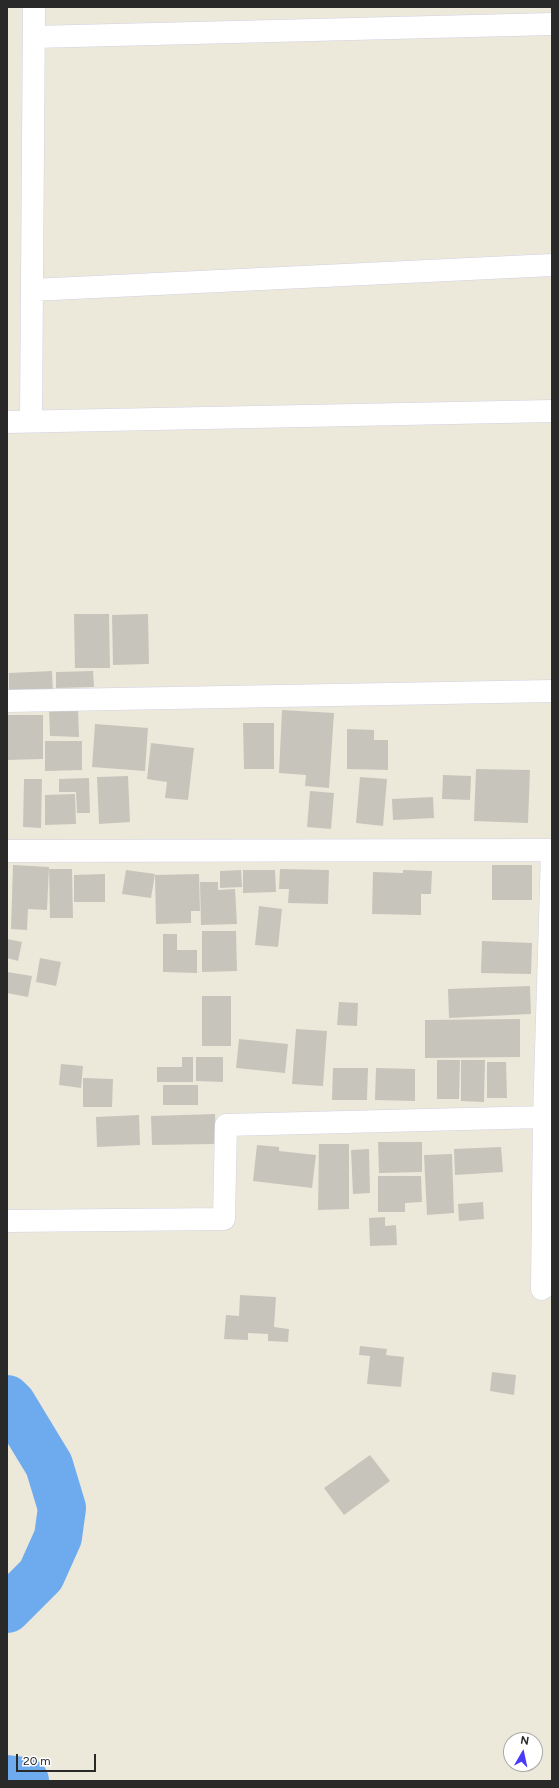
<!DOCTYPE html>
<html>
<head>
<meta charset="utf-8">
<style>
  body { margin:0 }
  #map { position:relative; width:559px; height:1788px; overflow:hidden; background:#ece9db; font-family:Figtree,sans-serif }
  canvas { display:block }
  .frame { position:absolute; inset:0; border:8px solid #292929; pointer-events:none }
  .north { position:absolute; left:503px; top:1732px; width:40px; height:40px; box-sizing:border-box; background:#fff; border:1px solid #a9a9a9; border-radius:50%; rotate:9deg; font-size:11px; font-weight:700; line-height:16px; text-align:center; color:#292929 }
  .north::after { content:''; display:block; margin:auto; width:14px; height:18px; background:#493afa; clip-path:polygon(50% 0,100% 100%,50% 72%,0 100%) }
  .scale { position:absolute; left:16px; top:1754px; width:80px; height:18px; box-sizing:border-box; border:2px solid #292929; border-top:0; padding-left:5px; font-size:12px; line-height:14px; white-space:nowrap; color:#292929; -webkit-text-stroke:3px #fff; paint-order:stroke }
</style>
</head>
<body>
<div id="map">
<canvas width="559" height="1788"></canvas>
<div class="frame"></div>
<div class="north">N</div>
<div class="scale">20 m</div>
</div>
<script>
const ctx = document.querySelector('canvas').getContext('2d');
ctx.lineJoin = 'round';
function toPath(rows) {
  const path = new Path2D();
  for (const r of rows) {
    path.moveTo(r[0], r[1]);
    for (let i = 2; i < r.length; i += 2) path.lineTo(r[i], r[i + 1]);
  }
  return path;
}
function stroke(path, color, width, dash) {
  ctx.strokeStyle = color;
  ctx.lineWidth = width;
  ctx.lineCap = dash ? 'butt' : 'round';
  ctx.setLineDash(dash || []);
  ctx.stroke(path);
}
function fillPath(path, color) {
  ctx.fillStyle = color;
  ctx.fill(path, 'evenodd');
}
const river = toPath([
  [7,1399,12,1404,49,1465,62,1508,58,1537,41,1575,7,1609],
  [7,1779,25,1781]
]);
const building = toPath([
  [74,614,109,614,110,668,75,668],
  [148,614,149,664,113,665,112,615],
  [52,671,53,695,9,697,9,673],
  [93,671,94,687,56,688,56,672],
  [49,708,78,708,79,737,50,736],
  [282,710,334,713,329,788,305,786,306,775,279,773],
  [7,715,43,715,43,759,7,760],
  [243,723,274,723,274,769,244,769],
  [95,724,148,728,145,771,92,767],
  [347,729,374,730,374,740,388,740,388,770,347,769],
  [45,741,82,741,82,770,45,771],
  [151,743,194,748,188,800,165,798,167,782,147,779],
  [476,769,530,770,528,823,474,821],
  [443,775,471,776,470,800,442,799],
  [128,776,130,822,99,824,97,777],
  [360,777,387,779,383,826,356,823],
  [89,778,90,813,77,813,76,792,59,792,59,779],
  [24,779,42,779,41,828,23,827],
  [310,791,334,793,331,829,307,827],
  [75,794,76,824,45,825,45,795],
  [433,797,434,818,393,820,392,799],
  [13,865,49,867,47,910,28,909,27,930,11,929],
  [492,865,532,865,532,900,492,900],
  [49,869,72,869,73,918,50,918],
  [280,869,329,870,328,904,288,903,289,889,279,889],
  [126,870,155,874,151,898,122,894],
  [241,870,242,887,220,888,220,871],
  [243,870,275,870,276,892,243,893],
  [403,870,432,871,431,894,421,894,421,915,372,914,373,872,403,873],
  [105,874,105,902,74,902,74,875],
  [199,874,200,911,191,911,191,923,156,924,155,875],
  [200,882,218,882,218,890,235,889,237,924,201,925],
  [259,906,282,909,278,947,255,945],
  [202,931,236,931,237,971,202,972],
  [163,934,177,934,177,950,197,950,197,973,163,972],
  [7,939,22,942,18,961,7,958],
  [482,941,532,943,531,974,481,973],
  [40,958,61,962,56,986,36,982],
  [7,972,32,976,28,997,7,993],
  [530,986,531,1014,449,1018,448,989],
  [202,996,231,996,231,1046,202,1046],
  [339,1002,358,1003,357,1026,337,1025],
  [520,1019,520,1057,425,1058,425,1020],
  [296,1029,327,1031,323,1086,292,1084],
  [239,1039,288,1044,285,1073,236,1068],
  [182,1057,193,1057,193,1082,157,1082,157,1067,182,1067],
  [196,1057,223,1057,223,1082,196,1081],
  [437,1060,460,1060,459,1099,437,1099],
  [461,1060,485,1060,484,1102,461,1101],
  [487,1062,506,1062,507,1098,487,1098],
  [61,1064,83,1066,81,1088,59,1085],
  [333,1068,368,1068,367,1100,332,1100],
  [376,1068,415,1069,415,1101,375,1100],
  [83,1078,113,1079,112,1107,83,1107],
  [163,1085,198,1085,198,1105,163,1105],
  [215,1114,216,1144,152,1145,151,1116],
  [139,1115,140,1145,97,1147,96,1117],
  [378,1142,422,1142,422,1172,379,1173],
  [319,1144,349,1144,349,1209,318,1210],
  [257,1145,279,1147,279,1151,316,1155,312,1188,253,1181],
  [501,1147,503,1172,455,1175,454,1149],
  [369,1149,370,1193,353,1194,351,1150],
  [452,1154,454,1213,427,1215,424,1155],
  [378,1176,421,1176,422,1202,405,1203,405,1212,378,1212],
  [483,1202,484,1219,459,1221,458,1204],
  [385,1217,385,1226,396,1225,397,1245,370,1246,369,1218],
  [240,1295,276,1297,274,1327,289,1329,288,1342,268,1341,268,1334,248,1333,248,1340,224,1339,226,1315,239,1316],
  [360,1346,387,1349,386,1355,404,1357,401,1387,367,1384,370,1356,359,1355],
  [492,1372,516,1375,514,1395,490,1391],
  [370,1455,390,1481,344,1515,324,1488]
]);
const minor = toPath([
  [34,37,552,24],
  [32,290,552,265],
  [31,421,34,7],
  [7,422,552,411],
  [7,701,552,691],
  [7,851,552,850],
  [7,1221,224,1219,226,1125,544,1117],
  [542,1289,544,1117,552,853]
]);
stroke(river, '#6daaee', 48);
fillPath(building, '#c7c5bb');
stroke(minor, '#d2d0e2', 23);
stroke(minor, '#fff', 22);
</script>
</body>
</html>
